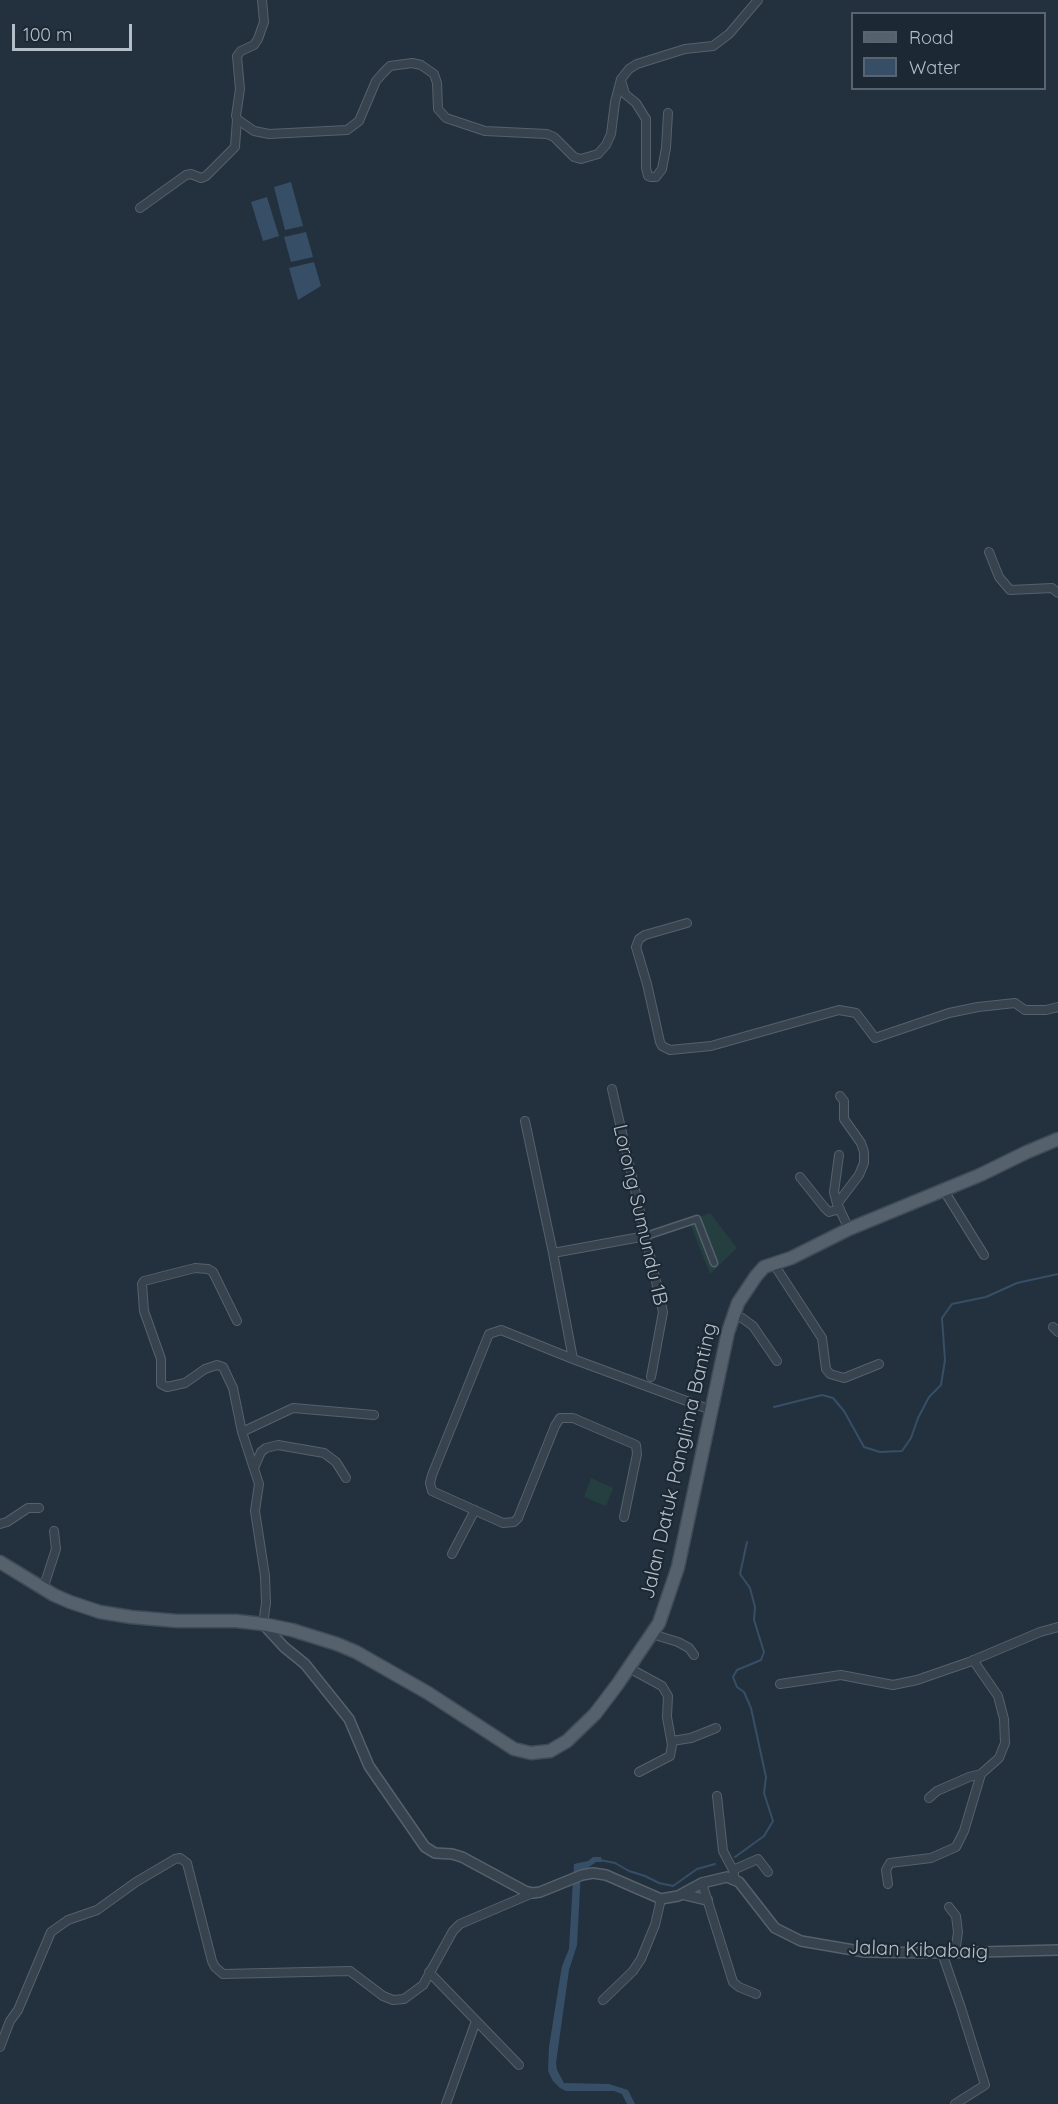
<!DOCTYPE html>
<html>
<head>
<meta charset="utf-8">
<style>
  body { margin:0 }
  #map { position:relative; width:1058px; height:2104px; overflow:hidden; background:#23313f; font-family:Quicksand,sans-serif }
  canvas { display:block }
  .legend { position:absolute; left:851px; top:12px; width:195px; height:78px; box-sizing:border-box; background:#1c2833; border:2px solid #58646f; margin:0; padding:8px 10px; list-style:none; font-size:18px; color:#b3bec9 }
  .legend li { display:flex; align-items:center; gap:12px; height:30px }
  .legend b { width:30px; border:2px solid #58646f }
  .scale { position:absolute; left:12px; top:24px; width:120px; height:27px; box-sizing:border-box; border:3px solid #b3bec9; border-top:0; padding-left:8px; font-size:18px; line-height:21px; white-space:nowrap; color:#b3bec9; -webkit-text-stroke:4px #1c2833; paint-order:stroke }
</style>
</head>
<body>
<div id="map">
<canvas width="1058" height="2104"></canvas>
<ul class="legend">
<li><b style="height:8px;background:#55626e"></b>Road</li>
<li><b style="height:16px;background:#364f66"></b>Water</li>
</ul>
<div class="scale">100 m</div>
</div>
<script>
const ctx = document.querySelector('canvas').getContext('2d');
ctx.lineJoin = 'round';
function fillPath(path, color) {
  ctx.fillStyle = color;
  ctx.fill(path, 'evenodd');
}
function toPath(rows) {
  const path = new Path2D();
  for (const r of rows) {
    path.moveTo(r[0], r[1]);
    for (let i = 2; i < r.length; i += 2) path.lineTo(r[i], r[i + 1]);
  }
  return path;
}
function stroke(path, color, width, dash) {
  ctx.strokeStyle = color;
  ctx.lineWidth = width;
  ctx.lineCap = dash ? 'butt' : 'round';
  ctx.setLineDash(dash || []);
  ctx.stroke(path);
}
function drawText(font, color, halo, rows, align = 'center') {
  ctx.font = font + ' Quicksand,sans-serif';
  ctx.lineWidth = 4.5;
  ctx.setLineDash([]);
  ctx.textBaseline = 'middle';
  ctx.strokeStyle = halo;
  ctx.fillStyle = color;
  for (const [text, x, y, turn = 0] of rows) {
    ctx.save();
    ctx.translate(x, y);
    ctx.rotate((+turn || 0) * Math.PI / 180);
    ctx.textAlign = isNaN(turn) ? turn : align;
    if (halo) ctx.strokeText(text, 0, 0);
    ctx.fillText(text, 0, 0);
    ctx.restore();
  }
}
const green = toPath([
  [710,1213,737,1248,710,1274,689,1221],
  [591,1478,613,1488,606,1506,584,1497]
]);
const water = toPath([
  [291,182,303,226,285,230,274,187],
  [267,197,279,236,263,241,251,202],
  [306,232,313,257,291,262,284,237],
  [314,262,321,286,298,300,289,268],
  [593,1857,601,1857,602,1862,596,1862,585,1870,581,1870,577,1945,569,1970,556,2063,557,2070,564,2083,609,2084,628,2090,635,2104,627,2104,622,2094,614,2091,566,2091,560,2088,553,2081,548,2071,549,2047,559,1984,562,1966,569,1949,574,1864,588,1861]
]);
const stream = toPath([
  [774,1407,822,1395,833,1398,844,1411,864,1447,880,1452,902,1451,911,1438,918,1418,929,1397,941,1385,945,1360,942,1318,952,1304,986,1297,1017,1283,1058,1274],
  [735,1857,764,1836,773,1821,764,1793,766,1777,751,1708,744,1692,737,1687,733,1677,737,1670,761,1660,764,1652,754,1620,755,1607,750,1588,740,1574,747,1542],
  [600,1860,615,1863,629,1871,645,1876,659,1883,673,1886,697,1869,715,1864]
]);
const pedestrian = toPath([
  [646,1236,697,1219,714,1263]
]);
const minor = toPath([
  [262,0,264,22,258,39,254,45,241,51,237,56,240,89,236,116,237,119,254,131,269,134,347,130,359,121,376,81,383,73,390,66,412,63,421,65,434,74,437,83,438,109,446,118,485,131,547,134,554,137,574,157,581,159,598,154,606,145,611,134,615,102,621,79,629,69,637,64,685,49,713,46,729,34,758,0],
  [621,80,625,94,636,103,646,119,646,168,648,176,651,177,656,177,662,169,666,148,668,113],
  [140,208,186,175,191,174,201,178,206,176,235,147,237,119],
  [989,552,999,577,1010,590,1052,588,1058,593],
  [687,923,645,935,639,939,636,947,647,984,660,1042,662,1046,670,1050,711,1046,839,1010,856,1013,875,1038,949,1013,978,1007,1015,1003,1025,1010,1046,1010,1058,1007],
  [612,1089,663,1312,651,1377],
  [525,1121,553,1253,573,1359],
  [839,1155,834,1192,837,1204,849,1229],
  [800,1177,824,1207,829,1212,840,1209],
  [943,1189,984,1255],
  [837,1204,859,1175,864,1163,864,1152,861,1143,844,1119,844,1101,840,1096],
  [553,1253,646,1236],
  [773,1263,822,1338,826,1369,830,1374,844,1378,879,1364],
  [733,1315,742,1318,753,1326,777,1361],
  [237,1321,213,1272,208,1269,195,1268,144,1281,142,1284,144,1311,161,1359,161,1384,167,1387,185,1383,205,1369,217,1365,223,1367,233,1388,242,1432,259,1484,255,1511,265,1576,266,1603,263,1624],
  [1053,1327,1058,1332],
  [242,1432,293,1408,374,1415],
  [254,1468,261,1452,266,1448,278,1445,324,1453,336,1462,346,1478],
  [624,1517,637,1454,636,1445,573,1418,560,1418,555,1426,518,1518,514,1522,503,1523,432,1491,430,1483,432,1475,489,1334,501,1330,573,1359,711,1410],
  [0,1524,7,1522,28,1508,39,1508],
  [452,1554,475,1510],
  [43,1589,56,1549,54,1531],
  [652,1634,678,1642,689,1648,694,1655],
  [629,1668,662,1686,668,1696,667,1717,672,1745,670,1756,639,1772],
  [780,1684,841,1675,893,1685,917,1680,969,1662,1040,1632,1058,1627],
  [672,1741,691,1738,716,1728],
  [717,1796,723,1851,733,1870,735,1879],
  [929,1798,937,1791,969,1777,981,1774,999,1758,1005,1743,1004,1719,998,1696,973,1660],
  [733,1870,758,1859,768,1872],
  [702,1883,733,1982,739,1987,756,1994],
  [888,1884,886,1870,890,1863,931,1858,956,1847,964,1831,981,1774],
  [949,1907,956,1916,958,1932,955,1953],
  [942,1953,961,2008,985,2085,955,2104],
  [429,1972,519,2065],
  [603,2000,633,1971,641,1959,655,1925,661,1899],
  [0,2047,10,2021,18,2010,51,1932,68,1920,97,1910,136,1882,175,1859,180,1858,187,1863,212,1961,215,1967,223,1974,350,1971,383,1996,393,2000,404,1999,423,1985,453,1931,460,1924,533,1893],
  [446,2104,476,2021]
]);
const tertiary = toPath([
  [263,1624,284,1647,305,1664,349,1719,369,1766,425,1847,435,1853,452,1854,462,1857,525,1891,533,1893,540,1892,582,1875,593,1873,606,1875,661,1899,678,1896,702,1883,727,1877,739,1882,775,1928,801,1941,865,1952,942,1953,1058,1950],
  [682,1894,707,1900]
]);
const primary = toPath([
  [0,1562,54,1595,70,1602,100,1612,131,1617,177,1621,236,1621,263,1624,292,1630,337,1644,356,1652,428,1693,514,1749,531,1753,550,1751,567,1741,595,1714,617,1685,659,1623,678,1567,728,1332,738,1303,756,1276,764,1267,791,1258,849,1229,980,1175,1027,1152,1058,1139]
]);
const streetNames = [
  ["Lorong Sumundu 1B",640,1215,77],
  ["Jalan Datuk Panglima Banting",679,1461,-77],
  ["Jalan Kibabaig",918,1950,2]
];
fillPath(green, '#253f40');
fillPath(water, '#364f66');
stroke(stream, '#364f66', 2);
stroke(pedestrian, '#55616c', 9);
stroke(minor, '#55616c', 10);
stroke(tertiary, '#55616c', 12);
stroke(primary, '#404c57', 15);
stroke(pedestrian, '#37434e', 6);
stroke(minor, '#37434e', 8);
stroke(tertiary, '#37434e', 9);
stroke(primary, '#55626e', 12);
drawText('20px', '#b3bec9', '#1c2833', streetNames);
</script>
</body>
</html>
